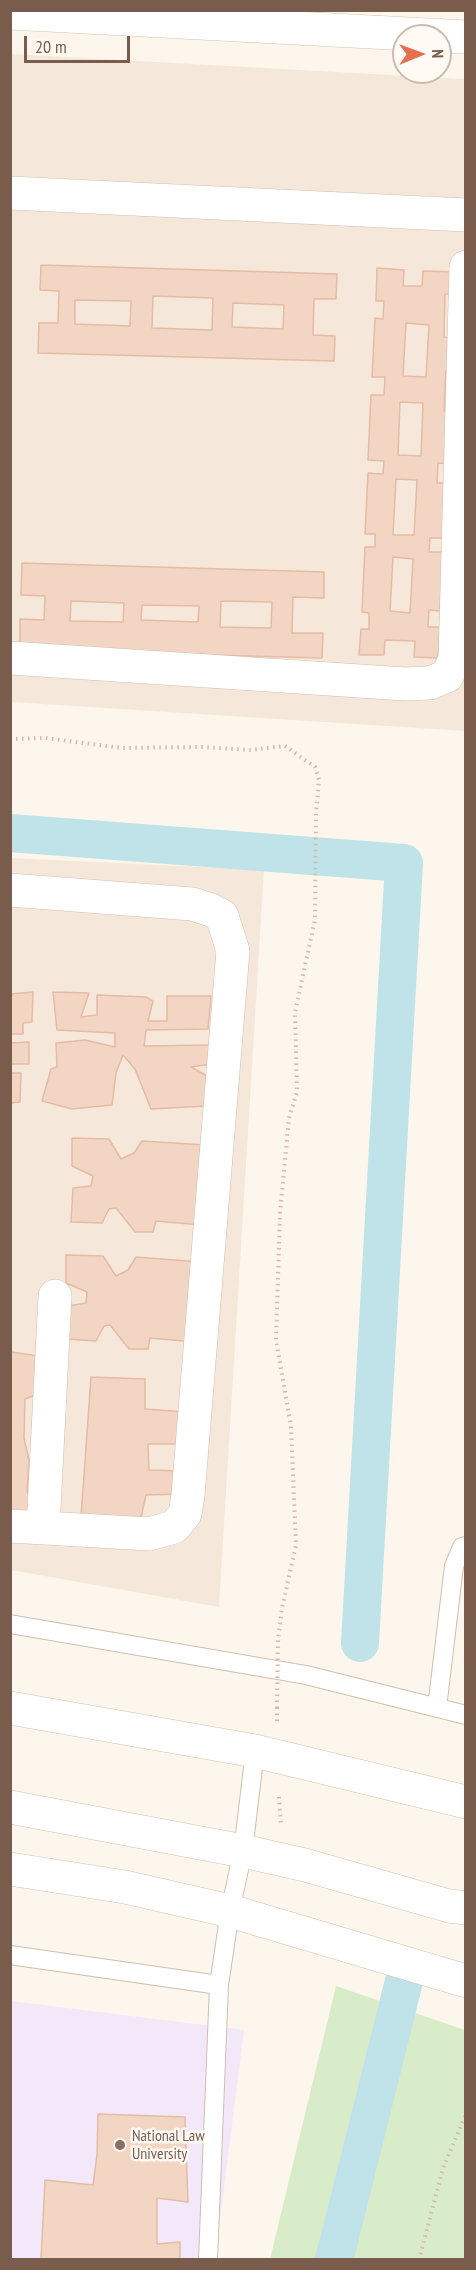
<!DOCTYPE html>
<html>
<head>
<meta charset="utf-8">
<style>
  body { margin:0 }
  #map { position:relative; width:476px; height:2270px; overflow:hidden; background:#fdf6ec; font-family:"PT Sans Narrow",sans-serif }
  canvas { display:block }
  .frame { position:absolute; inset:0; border:12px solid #7a5c4d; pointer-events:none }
  .north { position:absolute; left:392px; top:24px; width:60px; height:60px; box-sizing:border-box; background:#fffaf3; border:2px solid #cabbb1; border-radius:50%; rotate:89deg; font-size:16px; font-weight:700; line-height:24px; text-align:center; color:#7a5c4d }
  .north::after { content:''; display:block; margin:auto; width:21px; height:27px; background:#e76f51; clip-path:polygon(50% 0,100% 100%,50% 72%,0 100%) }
  .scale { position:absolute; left:24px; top:36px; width:106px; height:27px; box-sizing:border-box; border:3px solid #7a5c4d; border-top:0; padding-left:8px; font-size:18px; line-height:21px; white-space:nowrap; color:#7a5c4d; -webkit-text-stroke:4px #fffaf3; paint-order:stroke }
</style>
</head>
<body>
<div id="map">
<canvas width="476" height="2270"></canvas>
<div class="frame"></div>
<div class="north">N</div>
<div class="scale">20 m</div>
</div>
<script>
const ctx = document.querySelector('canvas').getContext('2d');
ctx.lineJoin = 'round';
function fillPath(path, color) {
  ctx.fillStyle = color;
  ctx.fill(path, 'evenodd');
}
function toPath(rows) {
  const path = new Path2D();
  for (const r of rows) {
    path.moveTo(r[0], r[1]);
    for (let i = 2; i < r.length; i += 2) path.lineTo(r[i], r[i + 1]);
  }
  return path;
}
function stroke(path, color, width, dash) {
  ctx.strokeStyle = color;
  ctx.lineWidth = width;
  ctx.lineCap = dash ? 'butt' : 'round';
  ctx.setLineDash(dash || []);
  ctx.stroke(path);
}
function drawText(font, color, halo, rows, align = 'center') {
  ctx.font = font + ' "PT Sans Narrow",sans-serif';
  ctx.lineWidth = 5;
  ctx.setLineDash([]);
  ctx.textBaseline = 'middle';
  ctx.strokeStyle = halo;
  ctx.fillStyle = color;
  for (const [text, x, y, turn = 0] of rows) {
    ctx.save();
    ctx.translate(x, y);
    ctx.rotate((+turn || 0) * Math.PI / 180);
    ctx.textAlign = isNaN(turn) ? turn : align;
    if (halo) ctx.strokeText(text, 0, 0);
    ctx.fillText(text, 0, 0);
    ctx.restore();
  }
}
const residential = toPath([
  [10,54,465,79,465,731,11,702],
  [11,858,264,870,219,1607,11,1570]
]);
const education = toPath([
  [11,2001,244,2030,215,2259,11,2260]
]);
const green = toPath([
  [336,1986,465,2030,465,2259,270,2259]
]);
const canal = toPath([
  [10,833,404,863,360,1643],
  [334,2260,404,1981]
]);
const building = toPath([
  [41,265,337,274,336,299,314,299,313,335,335,336,334,361,38,353,39,323,58,323,59,291,40,290,41,265],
  [153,296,213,298,212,330,152,328,153,296],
  [75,300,131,301,130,326,75,324,75,300],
  [233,303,284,305,283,329,232,327,233,303],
  [377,268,404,270,403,286,422,286,423,271,456,272,455,294,445,294,444,337,453,338,451,370,446,370,444,411,459,412,456,464,438,463,437,483,446,483,444,538,430,538,429,552,443,552,440,611,429,610,428,627,440,627,438,658,414,657,415,641,385,640,384,655,359,655,361,629,369,629,369,613,362,612,365,547,375,547,375,534,365,534,368,473,383,474,384,461,368,460,371,395,384,395,385,377,372,377,375,318,383,319,384,301,376,301,377,268],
  [406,323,429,325,426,377,403,376,406,323],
  [400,402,423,403,421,456,398,455,400,402],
  [396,479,417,480,414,535,393,535,396,479],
  [393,557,413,559,410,613,390,611,393,557],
  [22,563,324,572,324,598,293,597,292,633,323,633,322,658,20,650,20,619,44,620,45,596,21,595,22,563],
  [71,601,124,603,123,622,70,621,71,601],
  [221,601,272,602,271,628,220,627,221,601],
  [142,605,199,606,198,622,141,620,142,605],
  [33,992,32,1022,23,1023,23,1034,10,1034,10,994,33,992],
  [53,992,89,993,81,1017,97,1015,97,995,146,997,153,1001,148,1021,167,1021,167,996,211,996,208,1029,146,1030,144,1046,212,1045,211,1064,191,1067,209,1077,207,1106,151,1109,135,1069,123,1055,116,1073,112,1105,72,1109,42,1101,51,1069,57,1067,56,1043,85,1040,115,1047,115,1033,57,1030,53,992],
  [29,1042,29,1064,10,1064,10,1043,29,1042],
  [10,1073,21,1073,20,1102,10,1103,10,1073],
  [72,1138,109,1139,121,1159,134,1153,142,1141,206,1145,201,1225,156,1221,153,1232,135,1232,116,1208,109,1209,102,1223,71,1222,73,1188,91,1186,93,1176,72,1166,72,1138],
  [66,1255,103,1256,116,1276,128,1270,136,1257,200,1262,195,1342,150,1338,148,1349,129,1349,110,1325,104,1326,96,1341,66,1339,68,1306,86,1303,87,1292,66,1283,66,1255],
  [11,1352,47,1357,43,1392,25,1399,24,1438,29,1460,27,1491,40,1525,10,1524,11,1352],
  [91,1377,145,1379,145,1409,186,1412,183,1444,148,1444,149,1470,183,1471,181,1494,146,1495,140,1522,81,1517,91,1377],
  [98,2114,185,2117,188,2202,157,2198,157,2244,180,2242,180,2260,41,2260,45,2180,93,2185,97,2155,98,2114]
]);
const path = toPath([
  [10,739,45,738,122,748,201,747,250,750,285,746,315,767,319,780,316,813,315,920,295,1012,297,1092,289,1118,280,1213,276,1340,291,1426,296,1545,282,1608,278,1640],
  [277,1721,277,1708],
  [279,1797,281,1825],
  [419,2260,443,2168,466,2114]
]);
const lane = toPath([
  [10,1624,306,1675,466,1715],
  [437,1708,454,1566,462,1547,466,1546],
  [10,1955,219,1985],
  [208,2260,219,1985,230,1911,243,1851,255,1751]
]);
const street = toPath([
  [10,193,466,215],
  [10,658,405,684,430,683,447,676,455,659,466,267],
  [10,890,192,904,211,910,222,916,233,951,188,1495,185,1514,174,1527,149,1534,10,1526],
  [43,1528,55,1296]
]);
const secondary = toPath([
  [10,13,466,37],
  [10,1708,255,1751,466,1802],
  [10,1807,243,1851,305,1865,449,1906,466,1908],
  [10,1869,125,1887,230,1911,466,1981]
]);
const pathBridge = toPath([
  [277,1708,278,1640]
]);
const markers = [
  [120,2145,6,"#8d6e63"]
];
const educationNames = [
  ["National Law",132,2136],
  ["University",132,2154]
];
fillPath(residential, '#f5e8da');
fillPath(education, '#f3e8fa');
fillPath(green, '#d8ecc9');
stroke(canal, '#bfe3e8', 38);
fillPath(building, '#f3d5c3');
stroke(building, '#e6bba3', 1.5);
stroke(lane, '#d1beb0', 20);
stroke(street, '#d1beb0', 34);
stroke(secondary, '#d6c0b0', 34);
stroke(path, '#d9b8a5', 4, [1.5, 4.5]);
stroke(lane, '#fff', 18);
stroke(street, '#fff', 33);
stroke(secondary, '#fff', 33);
stroke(pathBridge, '#d9b8a5', 4, [1.5, 4.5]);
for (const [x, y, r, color] of markers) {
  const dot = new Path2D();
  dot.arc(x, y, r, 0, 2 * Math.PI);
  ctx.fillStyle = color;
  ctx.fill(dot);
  stroke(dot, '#fffaf3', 2);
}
drawText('16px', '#785e54', '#fffaf3', educationNames, 'left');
</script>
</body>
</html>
